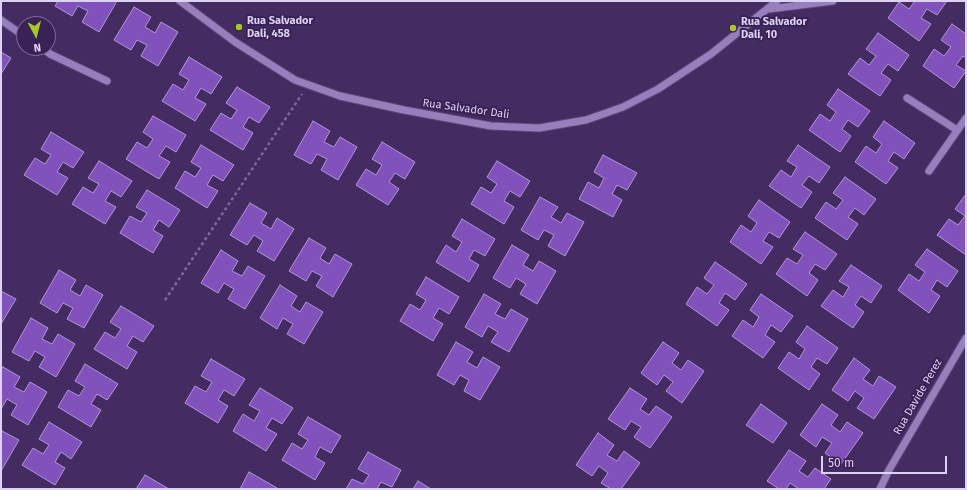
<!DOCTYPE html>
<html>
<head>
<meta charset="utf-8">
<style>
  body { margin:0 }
  #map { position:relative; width:967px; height:490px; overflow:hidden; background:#442c63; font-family:"Fira Sans",sans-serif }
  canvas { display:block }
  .frame { position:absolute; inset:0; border:2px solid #ded2f4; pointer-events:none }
  .north { position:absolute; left:16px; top:16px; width:40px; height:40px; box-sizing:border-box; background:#3a2257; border:1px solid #7c6896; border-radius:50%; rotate:173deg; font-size:11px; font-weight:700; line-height:16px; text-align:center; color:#ded2f4 }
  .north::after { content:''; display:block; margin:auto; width:14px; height:18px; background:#a5c822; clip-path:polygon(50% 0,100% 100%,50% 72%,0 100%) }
  .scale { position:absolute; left:821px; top:456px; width:126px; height:18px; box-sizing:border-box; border:2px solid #ded2f4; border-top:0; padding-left:5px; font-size:12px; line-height:14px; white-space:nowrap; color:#ded2f4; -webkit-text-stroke:3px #3a2257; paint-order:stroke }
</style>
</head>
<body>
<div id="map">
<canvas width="967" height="490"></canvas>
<div class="frame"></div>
<div class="north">N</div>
<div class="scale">50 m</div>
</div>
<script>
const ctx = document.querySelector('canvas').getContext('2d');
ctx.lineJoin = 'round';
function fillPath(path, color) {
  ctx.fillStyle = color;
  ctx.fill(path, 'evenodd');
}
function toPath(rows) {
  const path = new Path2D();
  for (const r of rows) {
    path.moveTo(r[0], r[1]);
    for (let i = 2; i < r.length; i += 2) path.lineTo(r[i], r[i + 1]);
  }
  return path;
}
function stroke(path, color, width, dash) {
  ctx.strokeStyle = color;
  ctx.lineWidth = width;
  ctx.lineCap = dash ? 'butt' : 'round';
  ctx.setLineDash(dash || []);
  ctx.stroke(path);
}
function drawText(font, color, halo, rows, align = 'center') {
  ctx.font = font + ' "Fira Sans",sans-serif';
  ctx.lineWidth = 4;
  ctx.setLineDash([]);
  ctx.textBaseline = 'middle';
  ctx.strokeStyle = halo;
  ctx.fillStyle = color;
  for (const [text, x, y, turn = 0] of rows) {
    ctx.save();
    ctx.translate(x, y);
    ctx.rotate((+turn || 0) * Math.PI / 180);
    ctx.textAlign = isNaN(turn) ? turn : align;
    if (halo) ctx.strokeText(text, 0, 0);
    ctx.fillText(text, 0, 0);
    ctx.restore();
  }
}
const building = toPath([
  [58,1,117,1,99,32,82,22,88,11,78,6,72,16,55,6,58,1],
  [915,1,947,1,937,15,927,9,921,18,931,24,919,41,888,18,899,2,909,9,915,1],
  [134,7,151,17,145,27,155,33,161,22,178,32,158,66,141,56,147,45,137,40,131,50,114,40,134,7],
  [952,24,966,34,966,58,963,56,956,65,966,71,954,88,923,66,934,49,944,56,951,47,941,40,952,24],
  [878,33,909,55,898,71,888,64,881,73,891,80,880,96,848,74,860,58,869,65,876,56,866,49,878,33],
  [1,52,11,58,1,74,1,52],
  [189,57,222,77,211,94,201,88,195,98,206,104,195,121,162,101,173,84,183,90,189,80,179,74,189,57],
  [237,87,270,107,259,123,249,117,243,127,253,133,243,150,210,130,221,113,231,119,237,110,226,103,237,87],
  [838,89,870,111,858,127,848,120,842,129,851,136,840,152,809,130,820,114,830,121,836,112,827,105,838,89],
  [153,116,186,135,176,152,166,146,159,156,170,162,159,179,126,159,137,142,147,148,153,139,143,132,153,116],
  [313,121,330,131,324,142,334,147,340,137,357,147,338,180,321,170,327,159,317,154,311,164,294,155,313,121],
  [884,121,915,143,904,159,894,152,888,161,898,168,886,184,855,162,866,146,876,153,882,144,873,137,884,121],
  [51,132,84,152,73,168,63,162,57,172,68,178,57,195,24,175,35,158,45,164,51,155,41,149,51,132],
  [382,142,415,162,405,179,395,173,389,182,399,189,388,205,356,185,366,169,376,175,382,165,372,159,382,142],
  [201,145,234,165,223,181,213,175,207,185,218,191,207,208,175,188,185,171,195,177,201,168,191,162,201,145],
  [798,145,830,167,819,183,809,176,802,185,812,192,801,208,769,186,781,170,791,177,797,167,787,161,798,145],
  [603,155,637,173,627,190,617,185,612,194,622,200,613,217,579,199,588,182,599,188,604,178,594,172,603,155],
  [99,161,132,181,121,197,111,191,105,201,116,207,105,224,72,204,83,187,93,193,99,184,88,178,99,161],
  [497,161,530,181,520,197,510,191,504,201,514,207,504,224,471,204,481,187,491,193,497,184,487,177,497,161],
  [845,177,876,199,864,215,855,208,848,217,858,224,847,240,815,218,826,202,836,209,843,200,833,193,845,177],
  [147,190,180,210,169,227,159,220,153,230,163,236,153,253,120,233,130,216,141,222,147,213,136,207,147,190],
  [966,194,966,255,937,235,949,219,958,225,965,216,955,209,966,194],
  [540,197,558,207,551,217,561,223,567,213,584,222,565,256,548,246,554,235,544,230,538,240,521,230,540,197],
  [759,200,790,222,779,238,769,232,763,241,773,247,761,264,730,242,741,225,751,232,757,223,748,216,759,200],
  [250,203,267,213,261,223,271,229,277,218,294,229,274,261,257,251,263,241,254,235,247,245,230,235,250,203],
  [462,219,495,239,485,256,474,250,469,259,479,265,469,282,436,262,446,245,456,252,462,242,452,236,462,219],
  [805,232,837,254,825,270,815,264,809,273,818,280,807,296,776,274,787,258,797,264,803,255,793,249,805,232],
  [309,238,326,248,320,258,329,264,335,254,352,264,333,297,316,286,322,276,312,271,306,281,289,271,309,238],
  [512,245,529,255,523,265,533,271,539,261,556,271,537,304,520,294,526,284,516,278,510,288,493,278,512,245],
  [927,249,958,271,947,287,937,280,931,290,940,296,929,313,898,290,909,274,919,281,925,272,915,265,927,249],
  [221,250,238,261,232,271,242,276,248,266,265,276,245,309,228,299,234,289,224,283,218,293,201,283,221,250],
  [715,262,747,284,735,300,725,293,719,303,729,310,717,326,686,304,697,287,707,294,714,285,704,278,715,262],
  [851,265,882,286,871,303,861,296,855,305,864,312,853,328,821,306,833,290,843,297,849,287,839,281,851,265],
  [59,270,76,280,70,290,80,296,86,285,103,295,84,328,67,319,73,308,63,303,57,313,40,303,59,270],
  [426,277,459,297,449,314,439,308,433,318,443,324,433,341,400,321,410,304,420,310,426,300,416,294,426,277],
  [280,285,297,296,291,306,300,312,306,302,323,312,304,344,287,334,293,324,283,318,277,329,260,318,280,285],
  [1,291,16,299,1,324,1,291],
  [484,294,501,304,495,314,505,319,511,309,528,319,509,352,491,342,498,332,488,326,482,337,465,327,484,294],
  [761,294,793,316,781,332,771,325,765,335,775,342,763,358,732,336,743,320,753,327,759,317,750,310,761,294],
  [121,306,154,326,143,342,133,336,127,346,137,352,127,369,94,349,105,332,115,338,121,329,110,322,121,306],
  [31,318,48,328,42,339,52,344,58,334,75,344,56,377,39,367,45,357,35,351,29,361,12,352,31,318],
  [807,326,838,348,827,364,817,358,811,367,820,374,809,390,778,368,789,352,799,359,805,349,796,342,807,326],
  [456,342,473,352,467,362,477,368,483,357,500,367,480,400,464,391,469,380,460,375,454,385,437,375,456,342],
  [663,342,679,353,672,363,681,370,688,360,704,371,682,403,666,391,673,382,664,375,657,385,641,373,663,342],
  [854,358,870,370,863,379,873,386,879,376,896,387,874,419,857,408,864,398,855,391,848,401,832,390,854,358],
  [211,359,245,379,234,396,224,390,218,400,228,406,218,423,185,403,195,386,206,392,212,382,201,376,211,359],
  [85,364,118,384,107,400,97,394,91,404,101,410,91,427,58,407,68,390,79,396,85,387,75,381,85,364],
  [3,367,20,377,14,387,24,392,30,382,47,392,28,425,11,415,17,405,7,399,1,409,1,370,3,367],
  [260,388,293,408,282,424,272,418,266,428,277,434,266,451,233,431,243,414,254,421,260,411,249,405,260,388],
  [630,388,647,399,640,409,649,415,656,406,672,417,650,448,634,437,641,427,631,421,625,430,608,419,630,388],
  [761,404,787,423,773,443,746,425,761,404],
  [822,404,838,415,831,425,840,432,847,422,863,433,841,464,825,453,832,443,822,437,816,447,800,435,822,404],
  [308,417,341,436,331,453,320,447,315,457,325,463,315,480,282,460,292,443,302,449,308,440,298,434,308,417],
  [49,422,82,442,71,459,61,452,55,462,65,468,55,485,22,465,33,448,43,454,49,445,39,439,49,422],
  [2,431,19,440,1,471,1,432,2,431],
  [598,433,614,445,607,455,617,461,624,451,640,463,621,489,611,489,601,483,608,473,599,466,592,476,576,465,598,433],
  [789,450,806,461,799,471,808,477,815,468,831,479,824,489,799,489,790,483,786,489,779,489,767,481,789,450],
  [368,452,401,470,392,487,381,482,377,489,346,489,352,479,363,484,369,475,358,469,368,452],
  [249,472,277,488,276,489,240,489,249,472],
  [145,475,169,489,136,489,145,475],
  [418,481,431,489,413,489,418,481]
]);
const path = toPath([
  [165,300,302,94]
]);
const minor = toPath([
  [180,1,235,42,295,80,340,96,404,110,491,126,539,128,586,120,623,107,658,89,711,54,777,1],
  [769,9,833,1],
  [1,20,24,36],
  [42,48,50,54,107,81],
  [907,98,957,130],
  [929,171,966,118],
  [880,489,889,470,966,338]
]);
const markers = [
  [239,27,4,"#a5c822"],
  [733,28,4,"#a5c822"]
];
const poiNames = [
  ["Rua Salvador",247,21],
  ["Dali, 458",247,34],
  ["Rua Salvador",741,22],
  ["Dali, 10",741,35]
];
const streetNames = [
  ["Rua Salvador Dali",466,109,8],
  ["Rua Davide Perez",918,397,-60]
];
fillPath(building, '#8151bc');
stroke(building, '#af97d6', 1);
stroke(minor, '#5d4877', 9);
stroke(path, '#7e6a99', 2.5, [3, 3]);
stroke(minor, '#977ebc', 7);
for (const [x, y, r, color] of markers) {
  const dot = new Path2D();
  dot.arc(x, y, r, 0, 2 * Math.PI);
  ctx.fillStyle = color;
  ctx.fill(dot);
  stroke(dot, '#3a2257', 1.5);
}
drawText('bold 11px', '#ded2f4', '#3a2257', poiNames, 'left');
drawText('11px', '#ded2f4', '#3a2257', streetNames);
</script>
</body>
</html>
